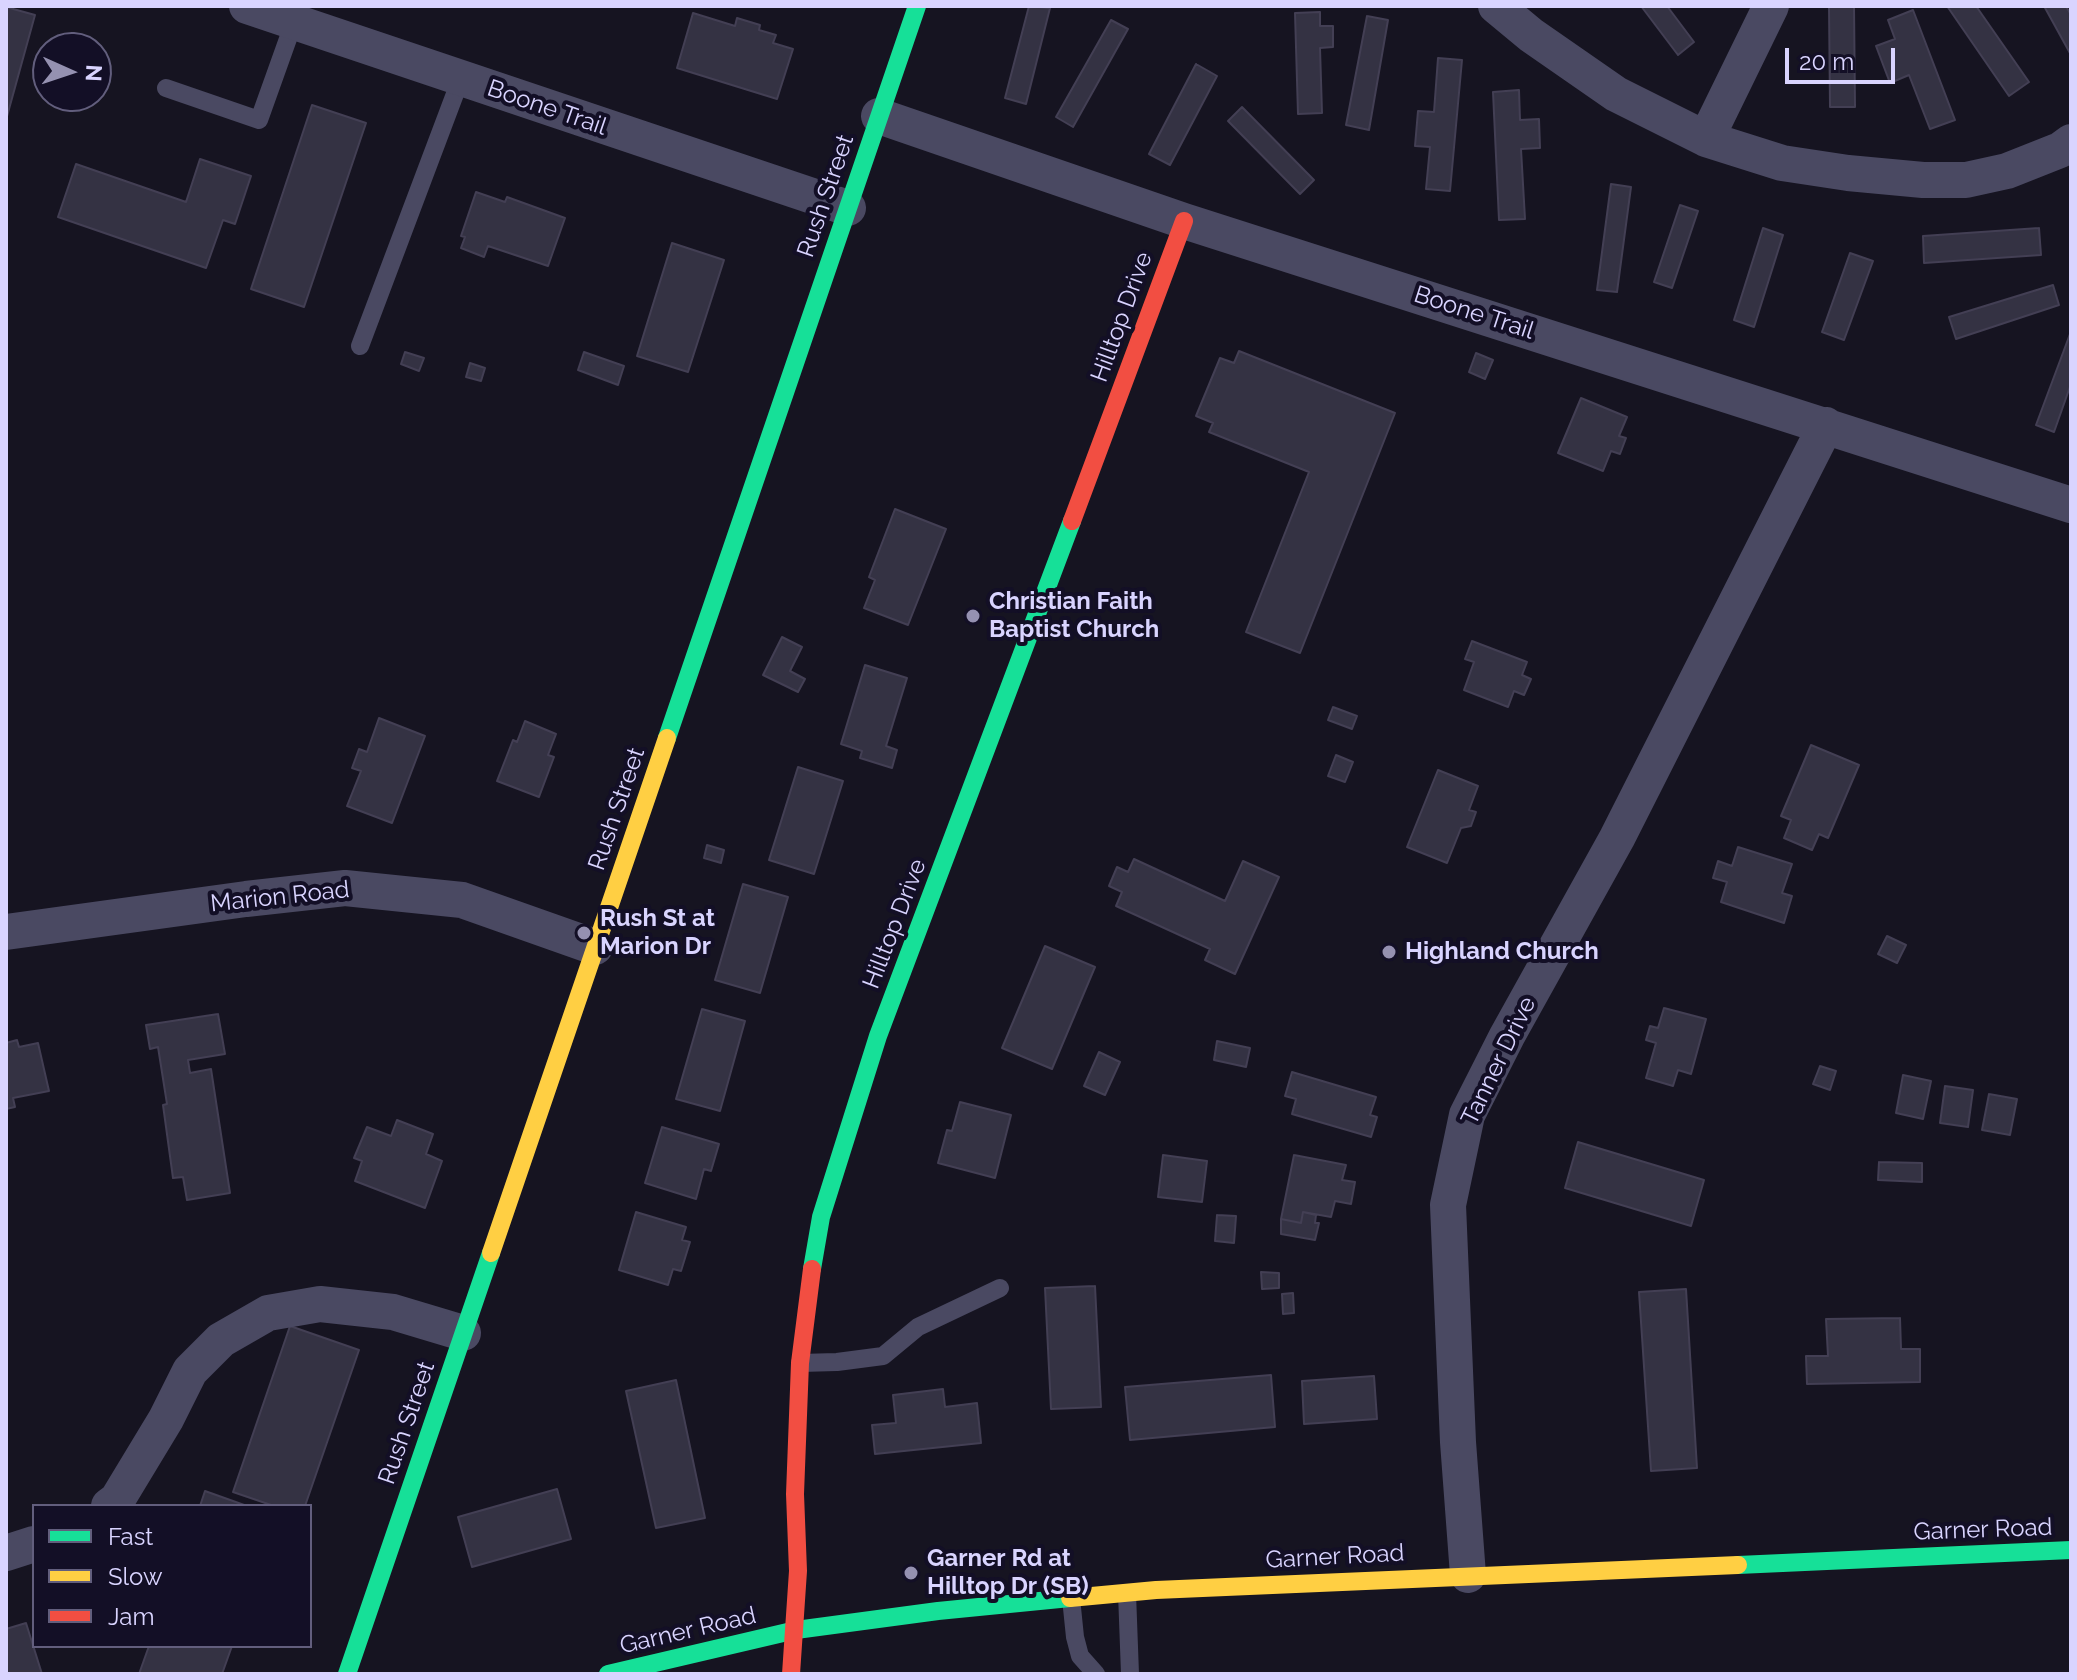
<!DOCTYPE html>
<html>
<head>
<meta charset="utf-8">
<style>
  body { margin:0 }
  #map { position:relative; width:2077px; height:1680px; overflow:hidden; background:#161421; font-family:Raleway,sans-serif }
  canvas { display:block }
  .frame { position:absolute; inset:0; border:8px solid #d9d4ff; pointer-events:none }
  .legend { position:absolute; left:32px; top:1504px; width:280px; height:144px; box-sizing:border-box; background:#130f26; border:2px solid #625e7d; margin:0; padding:10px 14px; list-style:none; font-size:24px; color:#d9d4ff }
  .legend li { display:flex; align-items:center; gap:16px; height:40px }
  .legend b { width:40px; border:2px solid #625e7d }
  .north { position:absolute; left:32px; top:32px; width:80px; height:80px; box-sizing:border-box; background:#130f26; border:2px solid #625e7d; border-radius:50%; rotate:93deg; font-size:22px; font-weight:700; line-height:32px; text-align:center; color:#d9d4ff }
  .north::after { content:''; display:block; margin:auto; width:28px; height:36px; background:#9591b1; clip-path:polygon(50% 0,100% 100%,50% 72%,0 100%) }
  .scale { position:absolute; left:1785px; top:48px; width:110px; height:36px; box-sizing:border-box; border:4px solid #d9d4ff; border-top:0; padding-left:10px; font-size:24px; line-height:28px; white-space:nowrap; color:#d9d4ff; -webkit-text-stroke:6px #130f26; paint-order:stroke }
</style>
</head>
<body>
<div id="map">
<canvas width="2077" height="1680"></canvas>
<div class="frame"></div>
<ul class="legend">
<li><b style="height:10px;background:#16e098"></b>Fast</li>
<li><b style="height:10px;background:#ffcf43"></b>Slow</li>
<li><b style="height:10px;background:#f24e42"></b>Jam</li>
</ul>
<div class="north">N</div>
<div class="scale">20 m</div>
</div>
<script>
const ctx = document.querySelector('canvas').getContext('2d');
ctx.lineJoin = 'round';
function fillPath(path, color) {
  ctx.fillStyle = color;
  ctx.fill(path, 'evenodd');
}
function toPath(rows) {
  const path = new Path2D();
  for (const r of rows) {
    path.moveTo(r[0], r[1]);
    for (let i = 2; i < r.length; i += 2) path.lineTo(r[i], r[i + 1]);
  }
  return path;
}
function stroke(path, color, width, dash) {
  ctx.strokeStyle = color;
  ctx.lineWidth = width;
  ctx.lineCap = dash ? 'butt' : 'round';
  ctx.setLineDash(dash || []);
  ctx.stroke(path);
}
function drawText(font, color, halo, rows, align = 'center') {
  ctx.font = font + ' Raleway,sans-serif';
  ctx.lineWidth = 8;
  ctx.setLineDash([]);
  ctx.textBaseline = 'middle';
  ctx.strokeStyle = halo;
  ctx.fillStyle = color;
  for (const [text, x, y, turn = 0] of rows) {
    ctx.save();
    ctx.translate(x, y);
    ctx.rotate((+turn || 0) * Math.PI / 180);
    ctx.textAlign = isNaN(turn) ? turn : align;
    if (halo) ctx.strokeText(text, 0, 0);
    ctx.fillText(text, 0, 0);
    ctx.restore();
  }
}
const building = toPath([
  [1029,6,1050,8,1026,104,1005,98,1029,6],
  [1641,6,1667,6,1694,42,1678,55,1641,6],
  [1829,6,1854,6,1855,107,1830,107,1829,6],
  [1947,6,1976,6,2029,82,2009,96,1947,6],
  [2044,6,2066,6,2071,15,2071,55,2044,6],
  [6,7,35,15,6,120,6,7],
  [1913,10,1955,120,1930,129,1909,75,1890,83,1876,46,1895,39,1888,20,1913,10],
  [1320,12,1320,26,1333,26,1333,47,1320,48,1322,113,1298,114,1295,13,1320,12],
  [693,13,735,26,737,18,760,25,759,30,776,35,773,43,793,49,777,99,677,68,693,13],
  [1367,16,1388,20,1369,130,1346,125,1367,16],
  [1111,20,1128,29,1073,127,1056,117,1111,20],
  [1438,58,1462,60,1450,191,1426,189,1430,147,1415,146,1418,111,1434,112,1438,58],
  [1196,64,1217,76,1170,165,1149,154,1196,64],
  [1519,90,1520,120,1539,119,1540,148,1521,149,1525,219,1499,220,1493,92,1519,90],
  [312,105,366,123,304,307,251,289,312,105],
  [1242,107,1314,180,1300,194,1228,121,1242,107],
  [200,159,251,176,235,224,223,220,206,268,58,217,76,164,186,202,200,159],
  [1611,184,1631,187,1617,292,1597,290,1611,184],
  [476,192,505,202,507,197,565,218,548,266,488,246,484,257,461,248,465,237,461,236,476,192],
  [1680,205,1698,211,1672,288,1654,282,1680,205],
  [1763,228,1783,235,1754,327,1734,320,1763,228],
  [2039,228,2041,255,1924,263,1923,236,2039,228],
  [672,243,724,260,688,372,637,356,672,243],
  [1850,253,1873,261,1844,340,1822,332,1850,253],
  [2053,285,2059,305,1956,339,1949,317,2053,285],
  [2070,334,2071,384,2054,432,2036,425,2070,334],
  [1239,351,1395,413,1300,653,1246,632,1309,472,1209,432,1213,423,1196,416,1220,358,1234,363,1239,351],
  [405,352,424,358,419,371,401,364,405,352],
  [584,352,624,366,618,385,578,370,584,352],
  [1476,353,1493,360,1485,379,1469,372,1476,353],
  [470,363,485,368,481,381,466,377,470,363],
  [1581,398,1627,417,1619,436,1626,438,1620,454,1611,451,1603,471,1558,453,1581,398],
  [895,509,946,529,908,625,864,608,875,580,869,577,895,509],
  [782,637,802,647,790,671,805,679,798,692,763,675,782,637],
  [1472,641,1527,662,1522,675,1531,679,1524,695,1514,691,1508,707,1464,690,1474,662,1465,659,1472,641],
  [865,665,907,678,886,746,897,750,892,768,860,758,862,751,841,744,865,665],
  [1333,707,1357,716,1352,729,1328,720,1333,707],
  [379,718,425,736,392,823,347,806,361,771,352,768,359,749,367,752,379,718],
  [525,721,556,734,548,755,554,757,539,797,497,781,513,740,517,742,525,721],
  [1811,745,1859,765,1828,838,1819,834,1812,850,1784,838,1791,820,1781,816,1811,745],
  [1336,755,1353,762,1345,782,1328,776,1336,755],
  [798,767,843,781,814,874,769,860,798,767],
  [1438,770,1478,786,1469,810,1476,812,1471,826,1461,828,1447,863,1407,847,1438,770],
  [707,845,724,850,721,863,704,858,707,845],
  [1738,847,1792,864,1782,893,1792,896,1784,923,1721,902,1727,882,1713,878,1718,861,1732,866,1738,847],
  [1134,859,1225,901,1243,861,1279,877,1235,974,1205,960,1210,949,1116,906,1122,892,1109,886,1117,867,1128,872,1134,859],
  [743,884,788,897,760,993,715,980,743,884],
  [1887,936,1906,945,1897,963,1878,954,1887,936],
  [1045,946,1095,967,1052,1069,1002,1048,1045,946],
  [1664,1008,1706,1019,1691,1074,1678,1070,1673,1086,1646,1078,1656,1043,1646,1040,1650,1026,1658,1028,1664,1008],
  [702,1009,745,1021,720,1111,676,1099,702,1009],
  [218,1014,225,1054,188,1060,190,1073,211,1069,230,1193,187,1200,183,1177,173,1178,163,1105,167,1104,158,1047,150,1049,146,1025,218,1014],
  [17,1040,19,1047,38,1043,49,1091,13,1098,15,1107,6,1109,6,1043,17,1040],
  [1217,1041,1250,1048,1246,1067,1214,1060,1217,1041],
  [1099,1052,1120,1062,1105,1095,1084,1086,1099,1052],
  [1820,1066,1836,1071,1830,1090,1813,1084,1820,1066],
  [1292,1072,1376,1097,1370,1115,1377,1117,1371,1137,1292,1114,1296,1099,1285,1096,1292,1072],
  [1903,1075,1931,1081,1923,1119,1896,1113,1903,1075],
  [1945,1086,1973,1090,1968,1127,1940,1123,1945,1086],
  [1989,1094,2017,1099,2010,1135,1982,1130,1989,1094],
  [960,1102,1011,1115,995,1178,938,1163,947,1130,952,1131,960,1102],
  [397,1120,433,1134,426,1154,442,1161,425,1208,355,1181,362,1161,354,1158,367,1127,391,1136,397,1120],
  [662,1127,719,1144,711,1171,704,1169,696,1199,645,1183,662,1127],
  [1578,1142,1704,1180,1691,1226,1565,1188,1578,1142],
  [1163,1155,1207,1161,1202,1202,1158,1197,1163,1155],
  [1294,1155,1346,1165,1342,1180,1355,1182,1351,1204,1335,1201,1331,1217,1303,1212,1301,1223,1281,1219,1294,1155],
  [1879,1162,1922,1163,1922,1182,1878,1180,1879,1162],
  [636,1212,686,1227,682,1240,690,1242,681,1271,673,1269,668,1285,619,1270,636,1212],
  [1303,1212,1316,1215,1315,1223,1319,1223,1315,1240,1281,1234,1281,1219,1301,1223,1303,1212],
  [1217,1215,1236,1216,1234,1243,1215,1241,1217,1215],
  [1261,1272,1279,1273,1279,1288,1262,1289,1261,1272],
  [1095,1286,1101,1407,1051,1409,1045,1288,1095,1286],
  [1686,1289,1697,1468,1651,1471,1639,1292,1686,1289],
  [1293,1293,1294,1313,1283,1314,1282,1294,1293,1293],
  [1900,1318,1901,1349,1920,1349,1920,1382,1807,1384,1806,1356,1828,1356,1826,1319,1900,1318],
  [290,1326,359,1350,305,1506,274,1506,233,1492,290,1326],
  [1271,1375,1275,1427,1130,1440,1125,1387,1271,1375],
  [1374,1376,1377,1419,1304,1424,1302,1381,1374,1376],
  [676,1380,705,1518,656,1528,626,1391,676,1380],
  [943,1389,945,1407,977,1403,981,1443,875,1454,872,1425,896,1423,893,1395,943,1389],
  [557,1489,571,1539,472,1567,458,1517,557,1489],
  [205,1491,247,1506,200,1506,205,1491],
  [26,1623,42,1674,6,1674,6,1629,26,1623],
  [149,1646,232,1646,222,1674,139,1674,149,1646]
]);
const lane = toPath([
  [166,88,259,120,294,22],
  [360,346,461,78],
  [800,1363,837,1362,883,1356,918,1327,1000,1288],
  [1127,1593,1130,1674],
  [1071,1598,1075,1637,1080,1656,1096,1674]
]);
const street = toPath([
  [247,6,848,208],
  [1496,6,1531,35,1616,94,1706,139,1782,163,1848,173,1923,180,1966,180,2007,171,2060,150,2071,142],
  [879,116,1184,221,2071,505],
  [1706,139,1771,6],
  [6,932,246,899,345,888,462,900,595,947],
  [109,1506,117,1500,166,1419,190,1371,221,1340,268,1313,320,1304,393,1312,463,1333],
  [6,1553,34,1544],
  [1468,1575,1458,1442,1448,1205,1467,1115,1507,1036,1617,838,1826,425]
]);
const fast = toPath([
  [667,738,917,6],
  [812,1269,821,1217,878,1036,1072,521],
  [1738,1565,2071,1550],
  [347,1674,491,1253],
  [608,1674,796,1630,938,1611,1070,1598]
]);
const slow = toPath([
  [491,1253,667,738],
  [1070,1598,1156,1590,1738,1565]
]);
const jam = toPath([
  [1072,521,1184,221],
  [791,1674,798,1571,795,1494,800,1363,812,1269]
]);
const markers = [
  [973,616,8,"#9591b1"],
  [584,933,8,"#9591b1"],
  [1389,952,8,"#9591b1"],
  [911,1573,8,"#9591b1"]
];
const streetNames = [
  ["Boone Trail",547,108,19],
  ["Rush Street",826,196,-71],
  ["Boone Trail",1474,313,18],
  ["Hilltop Drive",1122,317,-70],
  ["Rush Street",617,809,-71],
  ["Marion Road",280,897,-6],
  ["Hilltop Drive",895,924,-69],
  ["Tanner Drive",1499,1061,-64],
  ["Rush Street",407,1423,-71],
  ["Garner Road",1983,1530,-2],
  ["Garner Road",1335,1557,-3],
  ["Garner Road",688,1631,-13]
];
const poiNames = [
  ["Christian Faith",989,602],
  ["Baptist Church",989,630],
  ["Rush St at",600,919],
  ["Marion Dr",600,947],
  ["Highland Church",1405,952],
  ["Garner Rd at",927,1559],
  ["Hilltop Dr (SB)",927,1587]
];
fillPath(building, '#343243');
stroke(building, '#433f54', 2);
stroke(lane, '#4a4962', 18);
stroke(street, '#4a4962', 36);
stroke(fast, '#16e098', 18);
stroke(slow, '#ffcf43', 18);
stroke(jam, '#f24e42', 18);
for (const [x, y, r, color] of markers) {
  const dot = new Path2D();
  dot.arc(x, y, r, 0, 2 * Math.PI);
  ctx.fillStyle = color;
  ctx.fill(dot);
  stroke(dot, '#130f26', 3);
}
drawText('24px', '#d9d4ff', '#130f26', streetNames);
drawText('bold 24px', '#d9d4ff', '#130f26', poiNames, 'left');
</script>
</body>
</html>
